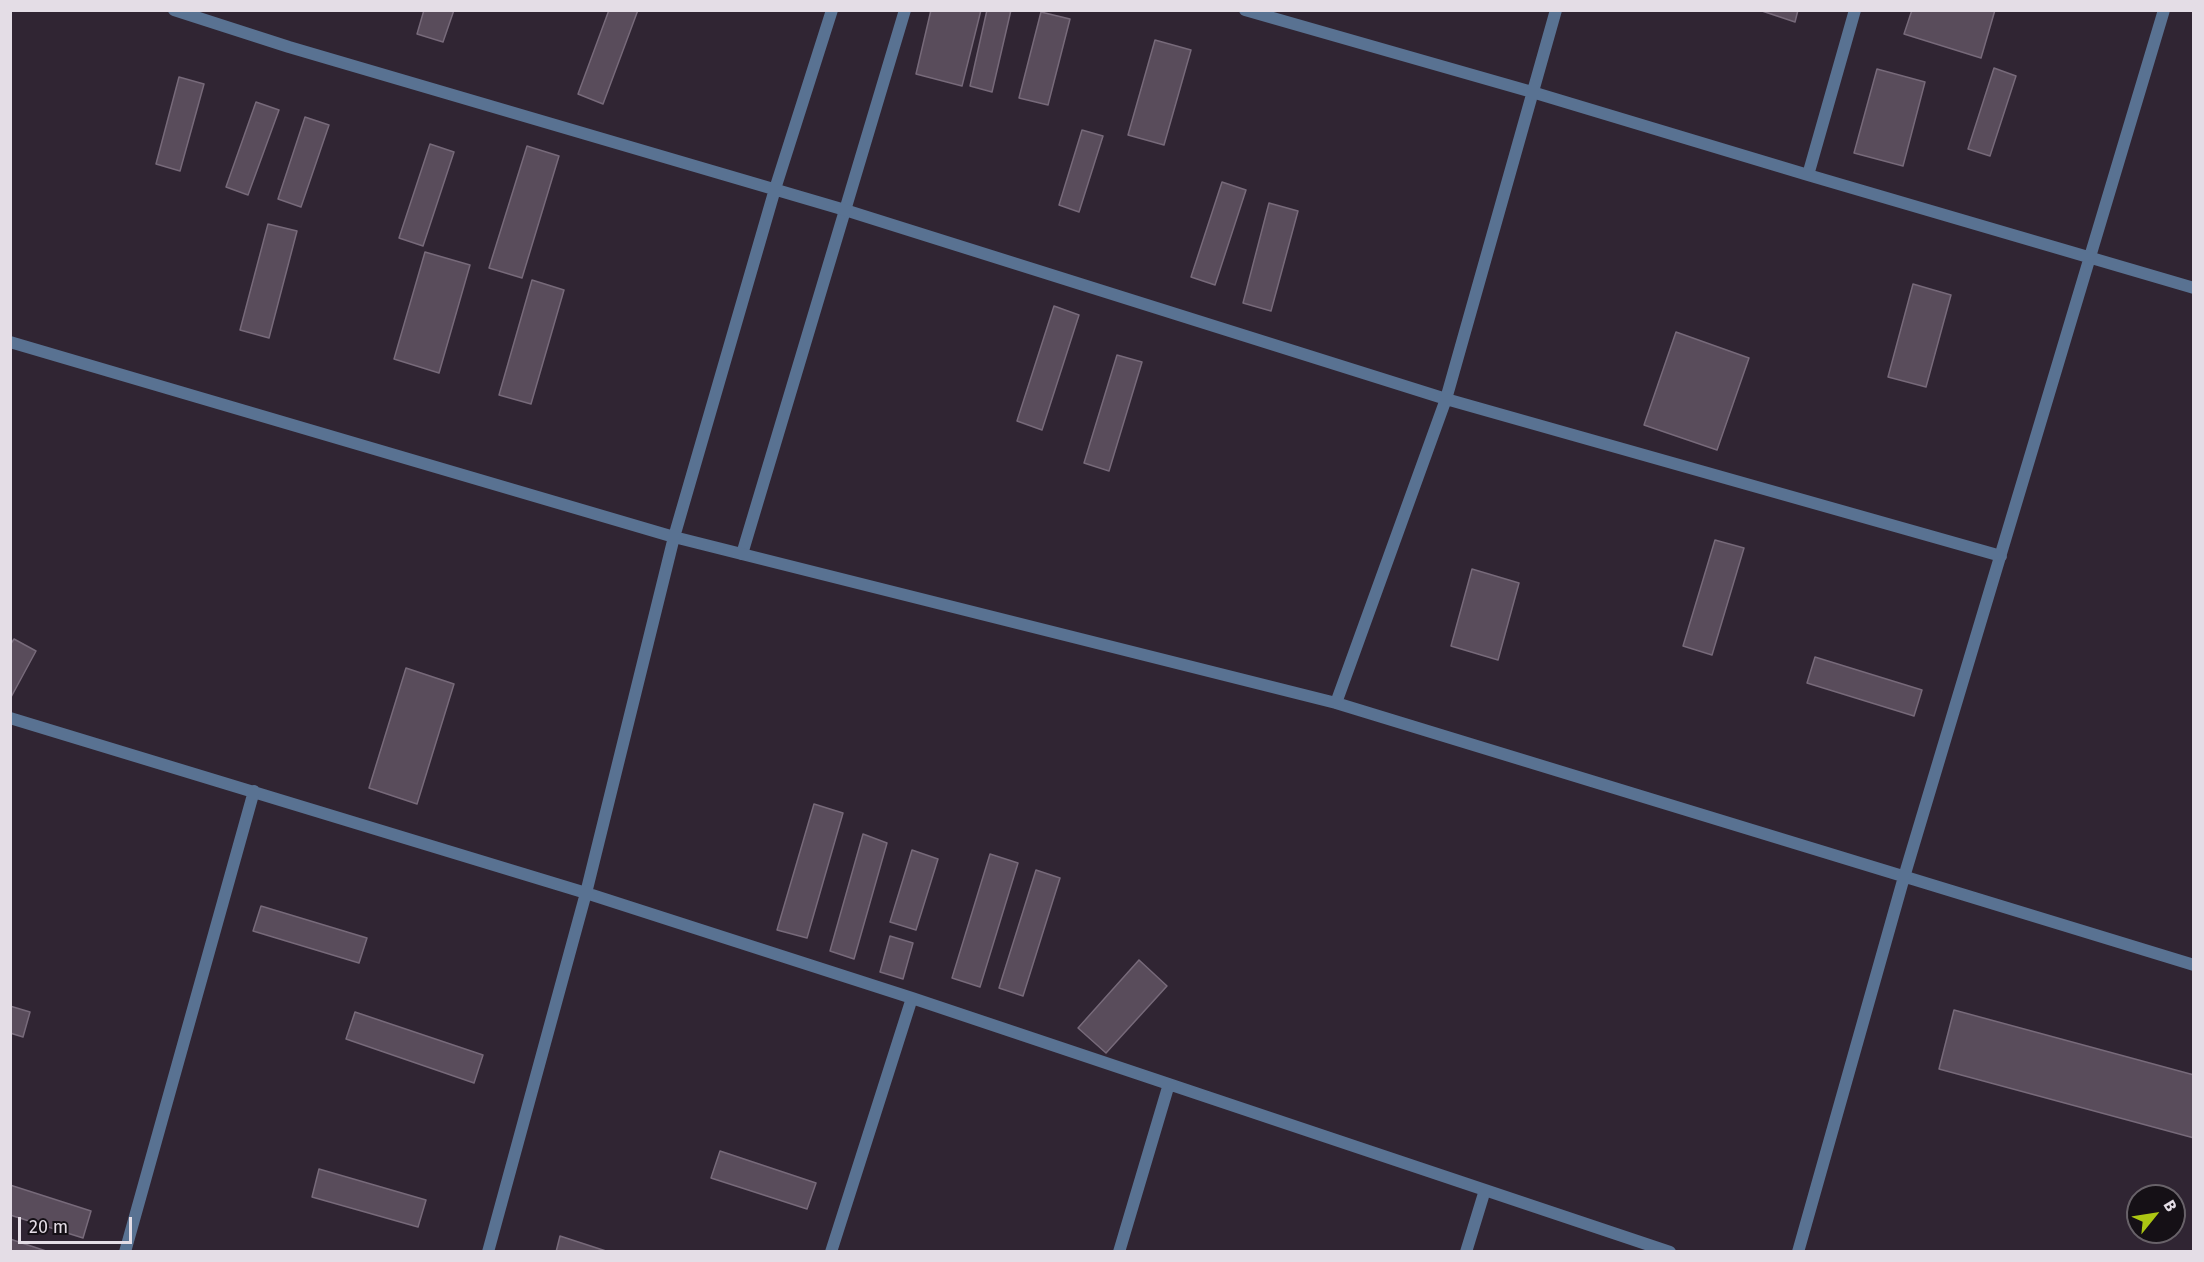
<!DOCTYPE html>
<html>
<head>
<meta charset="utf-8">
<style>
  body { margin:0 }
  #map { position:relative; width:2204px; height:1262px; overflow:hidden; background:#302533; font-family:"Fira Sans",sans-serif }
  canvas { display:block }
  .frame { position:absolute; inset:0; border:12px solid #e4dde6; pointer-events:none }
  .north { position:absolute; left:2126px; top:1184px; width:60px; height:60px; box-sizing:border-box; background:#151016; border:2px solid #686269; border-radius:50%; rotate:60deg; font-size:16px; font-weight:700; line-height:24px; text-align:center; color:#e4dde6 }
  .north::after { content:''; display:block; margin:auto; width:21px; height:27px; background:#acc613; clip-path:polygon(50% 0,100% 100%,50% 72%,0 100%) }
  .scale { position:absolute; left:18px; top:1217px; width:114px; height:27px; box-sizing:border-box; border:3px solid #e4dde6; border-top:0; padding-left:8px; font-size:18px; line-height:21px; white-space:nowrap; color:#e4dde6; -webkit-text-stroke:4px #151016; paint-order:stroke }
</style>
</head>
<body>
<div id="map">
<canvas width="2204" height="1262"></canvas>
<div class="frame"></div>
<div class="north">B</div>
<div class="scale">20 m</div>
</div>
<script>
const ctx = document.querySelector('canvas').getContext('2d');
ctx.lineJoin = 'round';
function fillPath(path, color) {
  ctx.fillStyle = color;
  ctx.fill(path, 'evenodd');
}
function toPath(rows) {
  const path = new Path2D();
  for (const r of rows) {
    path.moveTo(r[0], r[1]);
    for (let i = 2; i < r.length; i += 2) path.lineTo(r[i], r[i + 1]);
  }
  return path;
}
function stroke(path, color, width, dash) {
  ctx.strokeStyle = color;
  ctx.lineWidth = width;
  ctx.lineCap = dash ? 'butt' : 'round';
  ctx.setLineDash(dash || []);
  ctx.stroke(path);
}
const building = toPath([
  [424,10,454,10,443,42,417,34,424,10],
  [609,10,638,10,603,104,578,94,609,10],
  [931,10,981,10,962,86,916,74,931,10],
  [987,10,1011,10,992,92,970,86,987,10],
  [1759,10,1798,10,1795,22,1759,10],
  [1912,10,1995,10,1981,58,1904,34,1912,10],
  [1041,12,1070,19,1048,105,1019,98,1041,12],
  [1155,40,1191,50,1164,145,1128,135,1155,40],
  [1994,68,2016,76,1990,156,1968,149,1994,68],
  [1877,69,1925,82,1903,166,1854,153,1877,69],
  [179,77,204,84,180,171,156,164,179,77],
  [256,102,279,110,248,195,226,187,256,102],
  [305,117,329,125,301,207,278,199,305,117],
  [1082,130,1103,136,1079,212,1059,205,1082,130],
  [430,144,454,152,423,246,399,238,430,144],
  [527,146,559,156,522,278,489,268,527,146],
  [1222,182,1246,190,1215,285,1191,277,1222,182],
  [1269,203,1298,211,1271,311,1243,303,1269,203],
  [268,224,297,231,269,338,240,330,268,224],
  [425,252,470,265,439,373,394,359,425,252],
  [532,280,564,290,531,404,499,395,532,280],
  [1913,284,1951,295,1926,387,1888,377,1913,284],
  [1054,306,1079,315,1042,430,1017,421,1054,306],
  [1676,332,1749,358,1717,450,1644,425,1676,332],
  [1117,355,1142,362,1109,471,1084,463,1117,355],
  [1715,540,1744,548,1712,655,1683,646,1715,540],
  [1472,569,1519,583,1498,660,1451,646,1472,569],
  [14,639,36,651,10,699,10,645,14,639],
  [1815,657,1922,690,1914,716,1807,683,1815,657],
  [406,668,454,684,417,804,369,788,406,668],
  [814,804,843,813,807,938,777,930,814,804],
  [863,834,887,843,854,959,830,951,863,834],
  [912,850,938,859,916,930,890,922,912,850],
  [990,854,1018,863,980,987,952,978,990,854],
  [1036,870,1060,878,1023,996,999,988,1036,870],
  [261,906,367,938,359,963,253,931,261,906],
  [890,936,913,943,903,979,880,972,890,936],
  [1139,960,1167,986,1106,1053,1078,1028,1139,960],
  [10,1006,30,1012,23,1037,10,1033,10,1006],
  [1954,1010,2194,1075,2194,1138,1939,1069,1954,1010],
  [355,1012,483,1055,474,1083,346,1039,355,1012],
  [720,1151,816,1183,807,1209,711,1178,720,1151],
  [319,1169,426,1200,418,1227,312,1197,319,1169],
  [10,1185,91,1211,83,1238,10,1215,10,1185],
  [560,1236,609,1252,556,1252,560,1236],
  [10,1239,49,1252,10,1252,10,1239]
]);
const service = toPath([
  [742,554,905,10]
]);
const minor = toPath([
  [174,10,289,47,845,210,1446,399,2001,556],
  [1245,10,1532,92,1808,175,2194,288],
  [1808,175,1855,10],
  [10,342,674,537,1336,703,2194,965],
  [1336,703,1446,399,1556,10],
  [10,718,586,893,912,998,1670,1252],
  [125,1252,254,791],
  [488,1252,586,893,674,537,775,189,832,10],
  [831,1252,912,998],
  [1119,1252,1169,1084],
  [1466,1252,1485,1190],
  [1798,1252,1904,877,2164,10]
]);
fillPath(building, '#594c5b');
stroke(building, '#776a7a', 1.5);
stroke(service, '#597292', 12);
stroke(minor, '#597292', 12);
</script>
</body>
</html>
